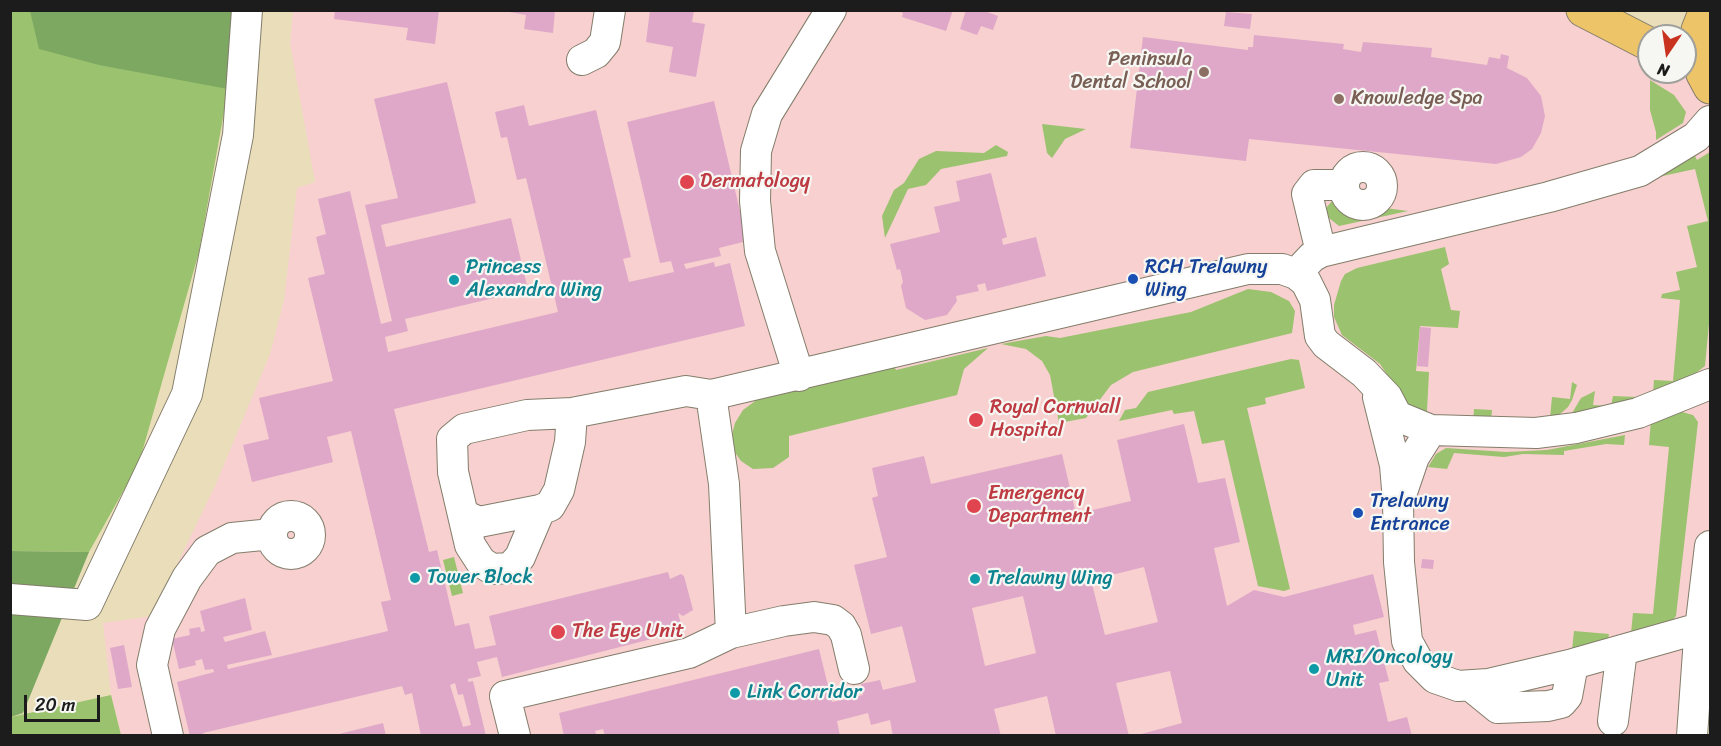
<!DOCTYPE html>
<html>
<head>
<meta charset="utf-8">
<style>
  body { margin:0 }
  #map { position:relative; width:1721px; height:746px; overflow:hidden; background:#eadeba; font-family:Sriracha,sans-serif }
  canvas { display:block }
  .frame { position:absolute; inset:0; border:12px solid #1c1c1c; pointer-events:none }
  .north { position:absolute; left:1637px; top:24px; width:60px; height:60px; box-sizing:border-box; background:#f6f6f2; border:2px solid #9f9f9c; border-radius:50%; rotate:193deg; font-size:16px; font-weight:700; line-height:24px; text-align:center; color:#1c1c1c }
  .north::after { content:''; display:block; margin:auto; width:21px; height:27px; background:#c8321e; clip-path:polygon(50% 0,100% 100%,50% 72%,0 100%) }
  .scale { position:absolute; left:24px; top:695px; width:76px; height:27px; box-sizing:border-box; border:3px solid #1c1c1c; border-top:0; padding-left:8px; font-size:18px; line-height:21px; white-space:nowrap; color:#1c1c1c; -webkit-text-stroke:4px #f6f6f2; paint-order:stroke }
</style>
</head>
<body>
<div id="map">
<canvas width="1721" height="746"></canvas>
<div class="frame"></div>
<div class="north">N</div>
<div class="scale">20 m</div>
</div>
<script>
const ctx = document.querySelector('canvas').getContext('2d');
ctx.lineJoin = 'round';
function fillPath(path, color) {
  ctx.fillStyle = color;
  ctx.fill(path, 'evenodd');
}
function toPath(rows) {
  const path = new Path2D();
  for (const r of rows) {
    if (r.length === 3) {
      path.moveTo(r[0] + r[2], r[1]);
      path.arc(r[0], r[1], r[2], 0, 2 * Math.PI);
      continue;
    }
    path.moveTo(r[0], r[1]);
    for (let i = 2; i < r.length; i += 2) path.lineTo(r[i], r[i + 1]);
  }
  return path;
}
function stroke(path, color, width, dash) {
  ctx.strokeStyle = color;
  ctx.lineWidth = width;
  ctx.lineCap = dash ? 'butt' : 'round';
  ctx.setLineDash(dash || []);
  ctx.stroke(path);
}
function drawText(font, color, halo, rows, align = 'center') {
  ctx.font = font + ' Sriracha,sans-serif';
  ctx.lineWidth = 4.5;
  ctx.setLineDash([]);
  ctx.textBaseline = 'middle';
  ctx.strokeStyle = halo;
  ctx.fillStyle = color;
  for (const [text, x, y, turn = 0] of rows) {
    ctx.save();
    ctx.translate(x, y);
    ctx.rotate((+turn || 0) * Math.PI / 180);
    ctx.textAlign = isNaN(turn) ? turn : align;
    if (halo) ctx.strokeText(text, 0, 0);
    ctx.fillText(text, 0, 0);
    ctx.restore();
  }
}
const built = toPath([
  [293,11,1583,11,1649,44,1649,72,1685,72,1685,64,1710,87,1710,563,1692,735,121,735,111,695,103,623,152,616,215,486,270,354,284,300,297,188,315,182,290,43]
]);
const green = toPath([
  [11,11,242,11,199,252,139,463,89,552,11,551],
  [1650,80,1674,95,1686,112,1683,123,1656,140,1656,132,1650,110],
  [1042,124,1086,129,1065,139,1052,158,1047,153],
  [996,145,1008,152,1007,156,941,169,926,185,908,189,885,238,882,216,894,190,904,183,919,159,936,151,984,153],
  [1710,152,1710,313,1705,366,1692,376,1641,400,1612,411,1568,420,1581,398,1595,391,1593,405,1611,406,1613,396,1636,397,1653,393,1654,380,1673,381,1680,300,1661,298,1662,294,1680,290,1676,272,1697,267,1687,226,1708,221,1695,169,1658,177,1694,154,1697,160],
  [1333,200,1337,207,1354,216,1376,215,1385,208,1408,211,1339,226,1329,218,1326,208],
  [1445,247,1449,264,1441,269,1451,310,1460,311,1458,328,1420,326,1416,371,1429,372,1427,411,1422,411,1406,403,1380,364,1342,335,1334,317,1334,305,1341,281,1345,274,1357,268],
  [1248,289,1271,292,1289,301,1295,311,1292,333,1133,372,1111,385,1086,418,1059,423,1050,375,1042,361,1026,349,1001,344,1046,336,1060,338,1191,312],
  [988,348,964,369,957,395,789,436,789,457,773,468,753,469,741,461,734,451,731,438,735,423,743,410,758,399,893,364,896,370],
  [1291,359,1299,360,1305,388,1265,398,1266,404,1247,408,1290,589,1284,591,1258,586,1224,440,1202,444,1194,411,1174,414,1172,410,1119,421,1125,410,1136,408,1148,392],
  [1572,382,1577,385,1572,400,1568,407,1552,421,1473,422,1474,409,1492,410,1491,420,1550,418,1552,397,1570,399],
  [1682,412,1693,415,1698,422,1676,616,1672,621,1631,633,1633,613,1653,614,1669,447,1649,445,1651,420],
  [1625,435,1624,445,1606,444,1564,451,1564,455,1523,454,1504,457,1454,453,1447,469,1428,467,1436,454,1446,448,1506,452,1547,450],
  [454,557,463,593,452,596,443,560],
  [1574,631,1609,634,1608,639,1572,650],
  [111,695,121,735,11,735,11,717]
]);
const forest = toPath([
  [30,11,242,11,228,89,99,65,39,49],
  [11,551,89,552,23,713,11,717]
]);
const building = toPath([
  [335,10,439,10,435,44,406,40,408,28,334,19],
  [499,10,555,10,553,33,524,29,526,15],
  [650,10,694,10,692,22,705,24,696,77,669,72,673,47,646,42],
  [898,10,953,10,946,31,902,17,903,13],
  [966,10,982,10,998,16,993,30,981,26,977,35,960,29],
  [1226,12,1252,14,1250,29,1224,26],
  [1254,35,1344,44,1343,49,1361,52,1363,42,1432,48,1431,57,1487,65,1489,57,1500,59,1501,54,1509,56,1507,68,1527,78,1541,96,1545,116,1541,133,1532,149,1521,157,1496,164,1249,139,1246,161,1130,148,1143,37,1248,50,1248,47,1253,47],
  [447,82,476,203,381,225,386,247,511,218,528,290,405,319,408,331,385,337,388,352,558,312,526,178,517,180,507,137,501,138,495,112,524,105,529,126,596,110,631,257,623,259,629,282,674,272,671,261,660,263,627,122,714,101,747,241,719,248,721,256,684,264,686,269,714,262,715,267,730,263,745,326,394,409,429,552,437,550,455,626,469,623,475,649,496,645,489,616,668,572,670,579,681,574,684,576,693,610,683,616,678,613,683,631,502,677,497,657,477,662,481,676,468,679,468,682,473,681,486,736,421,736,412,693,405,695,402,686,203,733,204,736,190,736,177,682,214,672,213,669,205,670,202,659,195,661,196,665,179,669,172,639,190,635,189,629,200,627,201,632,205,631,200,611,245,598,252,630,223,637,225,642,265,631,272,655,227,665,228,669,388,631,381,602,391,600,351,431,327,437,333,462,252,482,243,445,269,439,259,398,333,381,308,278,325,274,316,237,326,234,318,199,350,191,381,324,392,321,365,205,398,198,374,99],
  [455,683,458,695,463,694,471,725,463,727,450,685],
  [991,173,1007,237,1002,239,1003,245,1036,237,1046,276,987,291,985,283,977,285,979,291,956,296,957,301,947,315,925,320,906,308,901,286,903,282,900,269,897,270,890,244,940,232,934,207,960,201,956,181],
  [1420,327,1431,328,1428,367,1417,366],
  [1184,424,1198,483,1225,478,1240,542,1214,548,1227,606,1254,590,1284,597,1373,574,1384,617,1353,625,1355,635,1376,630,1389,681,1379,683,1388,722,1407,717,1412,736,1134,736,1182,723,1170,671,1116,683,1129,736,1056,736,1047,696,994,709,1001,736,893,736,890,720,871,725,868,713,837,721,840,736,605,736,603,729,595,731,597,736,564,736,559,713,819,649,832,702,863,695,861,684,880,680,883,690,916,682,902,626,871,634,854,565,887,557,872,498,878,496,872,468,924,456,931,484,1062,454,1076,514,1131,501,1117,440],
  [1144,567,1158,622,1105,635,1091,580],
  [1023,596,1036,653,985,666,972,608],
  [1422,559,1434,560,1433,569,1421,568],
  [124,645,132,687,118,689,110,648],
  [383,723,386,736,335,736,335,735]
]);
const minor = toPath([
  [582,60,596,53,605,42,610,10],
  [1363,186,19],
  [1321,252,1307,194,1314,185,1344,185],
  [1296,274,1312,257,1321,252,1549,197,1640,171,1696,137,1710,121],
  [799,376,760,251,755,201,756,151,767,114,831,10],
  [711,395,724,484,731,633,784,621,814,617,833,620,841,626,846,635,854,669],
  [1378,397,1395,465,1398,501,1399,562,1407,641,1418,661,1435,678,1458,686,1488,684,1573,664,1700,628],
  [572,413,570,442,559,490,550,506,540,510,520,557,510,568,492,569,481,562,470,545,453,472,452,439,464,429,527,415,572,413,686,391,711,395,1248,269,1282,269,1296,274,1306,282,1315,300,1320,336,1326,344,1364,373,1387,397,1397,416,1431,430,1536,433,1576,428,1638,413,1710,384],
  [1401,495,1414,457,1431,430],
  [464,515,479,522,540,510],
  [291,535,19],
  [10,599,87,605,187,394,238,135,247,10],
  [1471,686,1498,708,1548,706,1561,703,1567,696,1573,664],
  [1613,721,1622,650],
  [168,736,152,665,160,629,187,578,207,551,232,538,272,534],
  [515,736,505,696,689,653,731,633],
  [1692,736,1699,638,1710,546]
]);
const highway = toPath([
  [1583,10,1649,44],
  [1706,10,1698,30,1698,51,1703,74,1710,87]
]);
const markers = [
  [1204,72,6,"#8d6e63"],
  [1339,99,6,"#8d6e63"],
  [687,182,8,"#e0444e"],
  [1133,279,6,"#1a4fb4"],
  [454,280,6,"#0f9aa8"],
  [976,420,8,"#e0444e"],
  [974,506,8,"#e0444e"],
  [1358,513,6,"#1a4fb4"],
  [415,578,6,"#0f9aa8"],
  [975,579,6,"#0f9aa8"],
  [558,632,8,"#e0444e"],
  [1314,669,6,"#0f9aa8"],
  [735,693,6,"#0f9aa8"]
];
const educationNames = [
  ["Peninsula",1192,60],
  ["Dental School",1192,83],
  ["Knowledge Spa",1351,99,"left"]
];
const healthNames = [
  ["Dermatology",700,182],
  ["Royal Cornwall",990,408],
  ["Hospital",990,431],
  ["Emergency",988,494],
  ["Department",988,517],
  ["The Eye Unit",572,632]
];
const cultureNames = [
  ["Princess",466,268],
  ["Alexandra Wing",466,291],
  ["Tower Block",427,578],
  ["Trelawny Wing",987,579],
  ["MRI/Oncology",1326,658],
  ["Unit",1326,681],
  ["Link Corridor",747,693]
];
const transitNames = [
  ["RCH Trelawny",1145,268],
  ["Wing",1145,291],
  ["Trelawny",1370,502],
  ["Entrance",1370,525]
];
fillPath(built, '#f7d0cf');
fillPath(green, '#9bc26e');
fillPath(forest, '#7ca861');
fillPath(building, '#dfa8c8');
stroke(minor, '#837d6b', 32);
stroke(highway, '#837d6b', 35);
stroke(minor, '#fff', 30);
stroke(highway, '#eec469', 33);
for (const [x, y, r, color] of markers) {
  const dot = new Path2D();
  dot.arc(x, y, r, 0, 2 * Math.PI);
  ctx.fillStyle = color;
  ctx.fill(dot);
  stroke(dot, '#f6f6f2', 2);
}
drawText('20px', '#785e54', '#f6f6f2', educationNames, 'right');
drawText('20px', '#be3a42', '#f6f6f2', healthNames, 'left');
drawText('20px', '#0d838f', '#f6f6f2', cultureNames, 'left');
drawText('20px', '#164399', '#f6f6f2', transitNames, 'left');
</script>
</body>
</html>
